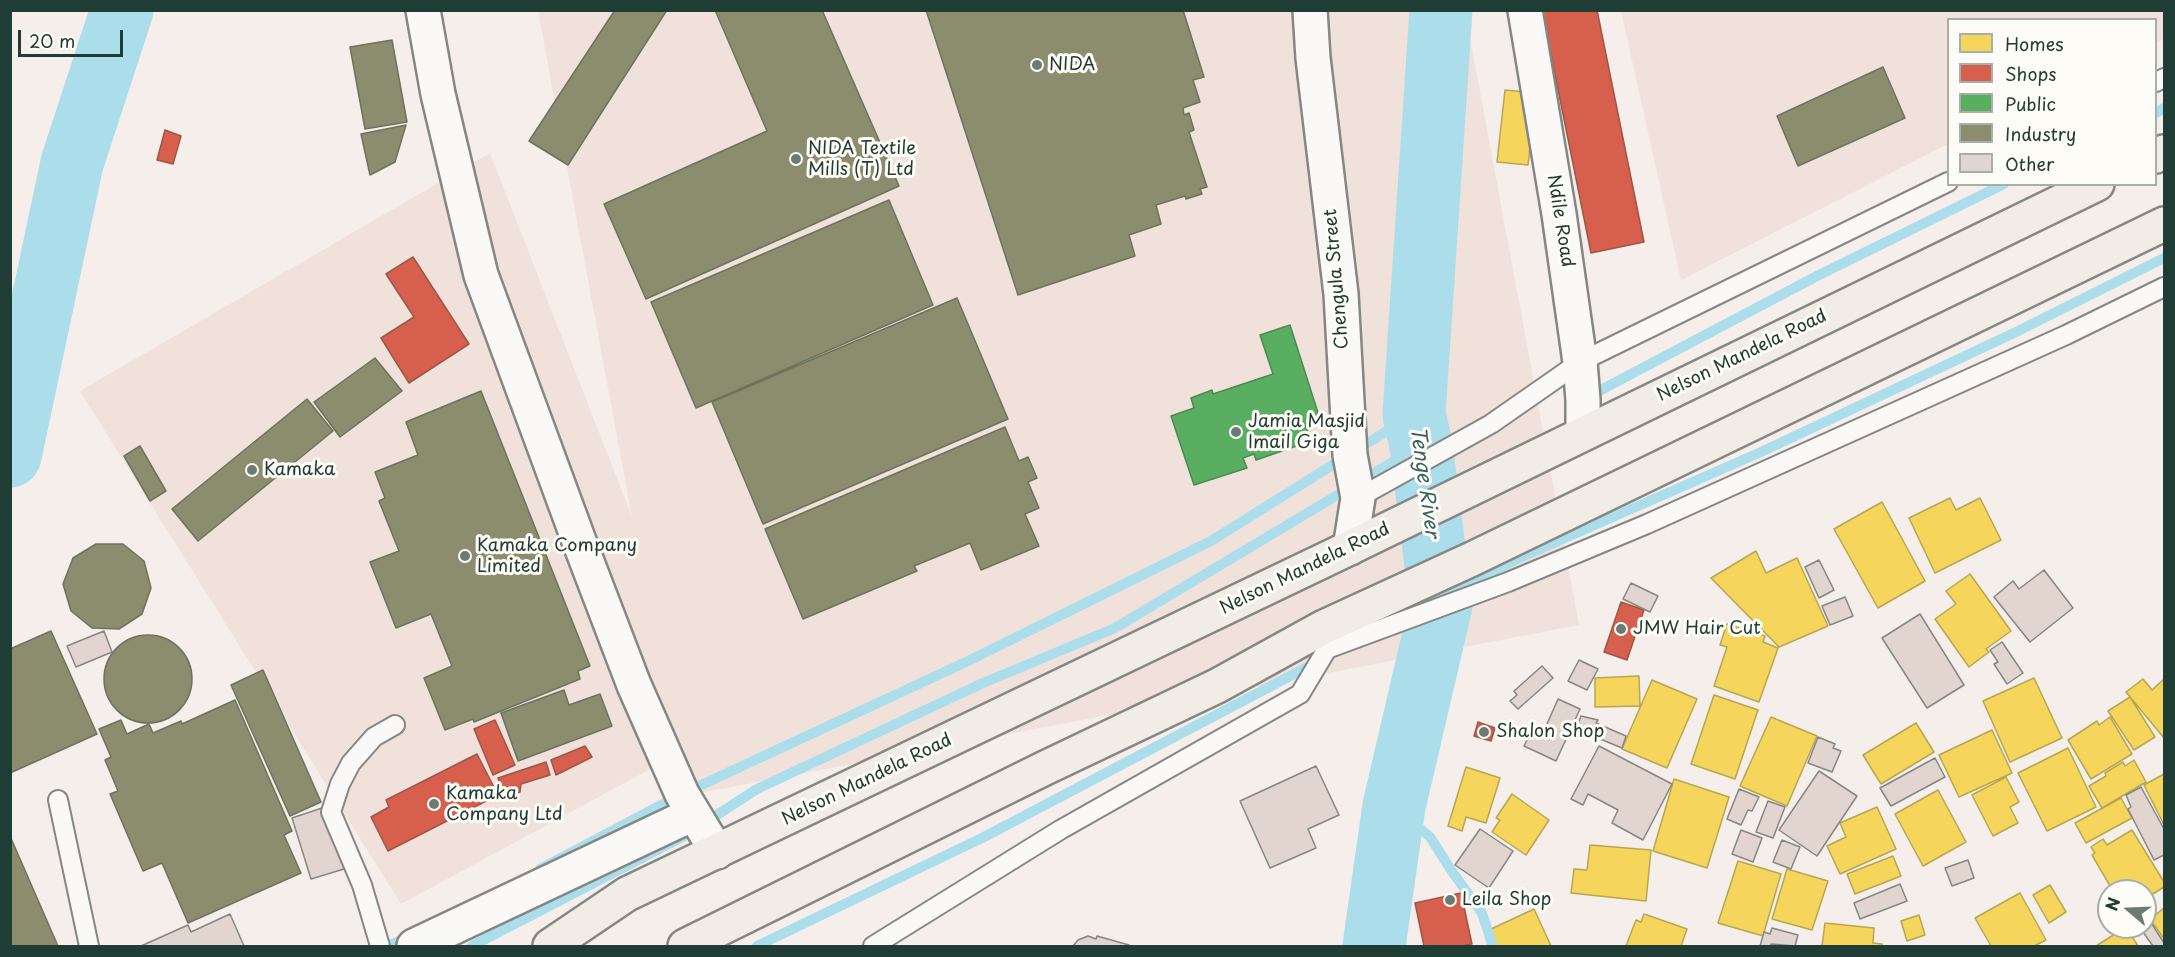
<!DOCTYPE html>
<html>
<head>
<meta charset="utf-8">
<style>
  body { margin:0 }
  #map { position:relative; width:2175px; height:957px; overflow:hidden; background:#f5eeea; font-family:"Playpen Sans",sans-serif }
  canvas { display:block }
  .frame { position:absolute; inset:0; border:12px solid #1f3d34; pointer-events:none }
  .legend { position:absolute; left:1947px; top:18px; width:210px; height:168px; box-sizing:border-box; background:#fdfcf7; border:2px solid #a4b0a9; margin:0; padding:8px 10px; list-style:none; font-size:18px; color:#1f3d34 }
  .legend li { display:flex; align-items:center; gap:12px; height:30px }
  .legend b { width:30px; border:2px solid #a4b0a9 }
  .north { position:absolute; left:2097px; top:879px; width:60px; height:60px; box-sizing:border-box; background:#fdfcf7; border:2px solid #a4b0a9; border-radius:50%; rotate:289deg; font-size:16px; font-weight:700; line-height:24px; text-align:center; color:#1f3d34 }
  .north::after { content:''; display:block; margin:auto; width:21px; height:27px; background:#6a7b74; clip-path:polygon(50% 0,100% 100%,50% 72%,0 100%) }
  .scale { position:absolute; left:18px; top:30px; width:105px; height:27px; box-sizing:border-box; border:3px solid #1f3d34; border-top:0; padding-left:8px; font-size:18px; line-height:21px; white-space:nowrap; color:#1f3d34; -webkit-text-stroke:4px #fdfcf7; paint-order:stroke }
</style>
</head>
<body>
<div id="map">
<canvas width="2175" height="957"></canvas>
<div class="frame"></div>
<ul class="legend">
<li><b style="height:16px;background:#f6d55c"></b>Homes</li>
<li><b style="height:16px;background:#d6604d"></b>Shops</li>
<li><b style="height:16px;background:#5aae61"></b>Public</li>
<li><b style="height:16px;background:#8c8c6e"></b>Industry</li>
<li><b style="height:16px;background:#e2d4cf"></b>Other</li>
</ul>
<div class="north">N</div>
<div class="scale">20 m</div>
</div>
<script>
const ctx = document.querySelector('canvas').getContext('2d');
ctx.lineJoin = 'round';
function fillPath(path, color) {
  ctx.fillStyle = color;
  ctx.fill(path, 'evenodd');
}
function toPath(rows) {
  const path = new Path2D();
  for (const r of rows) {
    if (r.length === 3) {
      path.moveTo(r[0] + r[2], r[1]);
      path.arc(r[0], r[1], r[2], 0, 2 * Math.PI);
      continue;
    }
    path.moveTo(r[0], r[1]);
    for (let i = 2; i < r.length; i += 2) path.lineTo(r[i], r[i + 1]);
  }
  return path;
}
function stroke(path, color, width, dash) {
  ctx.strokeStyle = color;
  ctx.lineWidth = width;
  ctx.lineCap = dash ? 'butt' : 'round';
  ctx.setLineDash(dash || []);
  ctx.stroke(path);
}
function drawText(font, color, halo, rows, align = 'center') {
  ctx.font = font + ' "Playpen Sans",sans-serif';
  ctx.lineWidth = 6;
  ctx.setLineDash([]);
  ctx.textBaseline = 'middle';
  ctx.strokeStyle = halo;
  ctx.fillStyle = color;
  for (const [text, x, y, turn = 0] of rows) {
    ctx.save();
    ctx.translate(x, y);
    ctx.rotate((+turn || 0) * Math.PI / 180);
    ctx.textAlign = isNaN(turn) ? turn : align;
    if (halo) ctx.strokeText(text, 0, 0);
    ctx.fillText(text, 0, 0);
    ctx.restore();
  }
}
const built = toPath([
  [538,11,1465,11,1579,625,684,796,676,755,401,904,80,391,490,153,632,517],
  [1621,11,2164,11,2164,39,2156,43,2156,20,1948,20,1948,144,1681,280]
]);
const homes = toPath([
  [1505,90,1536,93,1528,165,1497,162,1505,90],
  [1950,498,1956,510,1980,498,2001,540,1935,573,1909,518,1950,498],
  [1882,502,1925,581,1878,608,1834,529,1882,502],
  [1756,551,1766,573,1797,558,1828,626,1779,647,1711,578,1756,551],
  [1970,574,2011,631,1986,649,1989,652,1969,667,1935,619,1956,604,1946,591,1970,574],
  [1727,624,1765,636,1763,642,1778,648,1759,702,1714,686,1727,647,1720,645,1727,624],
  [1639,676,1640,706,1595,707,1595,678,1639,676],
  [2034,678,2062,738,2010,762,1983,701,2034,678],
  [2143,679,2152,690,2164,679,2164,738,2126,692,2143,679],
  [1652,680,1697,699,1667,768,1622,749,1652,680],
  [1714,695,1758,710,1735,779,1691,764,1714,695],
  [2130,697,2155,737,2134,750,2108,711,2130,697],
  [1771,717,1817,736,1787,806,1740,786,1771,717],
  [2110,717,2132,754,2091,779,2068,740,2097,721,2099,725,2110,717],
  [1916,723,1934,752,1881,784,1863,755,1916,723],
  [1992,730,2012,773,1959,797,1939,755,1992,730],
  [2068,748,2096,807,2047,831,2018,773,2068,748],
  [2134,760,2146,782,2102,808,2089,786,2106,776,2105,773,2123,762,2125,766,2134,760],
  [1466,767,1500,778,1486,823,1466,817,1462,831,1448,826,1466,767],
  [2164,774,2164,825,2144,785,2164,774],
  [2006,777,2019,802,2010,807,2018,823,1993,836,1972,795,2006,777],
  [1674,779,1729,797,1707,868,1653,851,1674,779],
  [1938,790,1966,842,1923,866,1895,814,1938,790],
  [1512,794,1549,820,1526,855,1492,832,1500,820,1496,818,1512,794],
  [2121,798,2132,818,2086,843,2075,823,2121,798],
  [1877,807,1896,849,1840,874,1827,846,1846,837,1840,823,1877,807],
  [2132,830,2164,882,2164,887,2145,899,2145,891,2113,891,2092,855,2095,853,2091,847,2103,839,2107,845,2132,830],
  [1590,845,1651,850,1646,901,1571,893,1574,869,1587,870,1590,845],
  [1893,856,1901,876,1855,894,1847,874,1893,856],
  [1738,861,1781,874,1763,936,1718,923,1738,861],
  [1787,869,1828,881,1812,930,1772,919,1787,869],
  [2050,885,2066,912,2049,923,2033,895,2050,885],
  [2020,893,2046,940,2034,946,1991,946,1975,918,2020,893],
  [2164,908,2164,939,2150,919,2164,908],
  [1534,909,1551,946,1496,946,1489,930,1534,909],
  [1644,914,1687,929,1681,946,1626,946,1636,920,1641,922,1644,914],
  [1919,915,1925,935,1907,941,1901,921,1919,915],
  [1825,923,1874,928,1873,943,1882,944,1882,946,1822,946,1825,923],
  [2126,927,2138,946,2096,946,2126,927]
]);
const shops = toPath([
  [1542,10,1597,10,1644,242,1591,253,1542,10],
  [165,130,181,136,173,164,157,160,165,130],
  [413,257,469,344,409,383,381,338,414,317,386,274,413,257],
  [1621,602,1644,610,1627,660,1604,652,1621,602],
  [495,720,515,765,493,775,474,729,495,720],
  [1478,722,1495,728,1491,741,1474,736,1478,722],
  [585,746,592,757,556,775,551,760,585,746],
  [477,754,498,795,388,851,371,817,389,807,386,800,477,754],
  [546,762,550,775,521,784,520,792,504,796,498,778,546,762],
  [1461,893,1472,944,1461,946,1424,946,1415,903,1461,893]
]);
const public = toPath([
  [1290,325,1320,419,1305,424,1311,441,1256,460,1254,454,1243,458,1247,468,1194,485,1171,416,1194,408,1191,398,1212,390,1213,394,1273,374,1260,335,1290,325]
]);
const industry = toPath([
  [615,10,667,10,568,165,529,141,615,10],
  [715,10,822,10,899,186,646,299,604,204,767,131,715,10],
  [926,10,1183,10,1204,77,1193,80,1200,102,1183,108,1184,115,1189,113,1194,130,1189,132,1207,187,1200,189,1202,194,1186,199,1185,196,1156,205,1161,224,1129,235,1135,256,1018,295,926,10],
  [392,40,407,122,365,129,350,47,392,40],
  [1883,67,1905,118,1798,166,1777,116,1883,67],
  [406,125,395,162,370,175,361,134,406,125],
  [889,200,933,305,696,408,651,302,889,200],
  [957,298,1008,419,763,524,712,402,957,298],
  [375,358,402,391,340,437,314,402,375,358],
  [481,391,590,666,578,671,580,679,474,722,473,719,445,730,424,678,452,666,431,614,396,628,370,562,399,551,379,501,385,498,375,472,418,455,406,422,481,391],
  [307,399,333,431,198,541,172,509,307,399],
  [1005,427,1019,461,1028,457,1037,478,1028,482,1039,508,1025,514,1039,546,981,570,970,543,914,566,917,571,803,619,765,529,1005,427],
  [140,446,166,491,150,501,124,456,140,446],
  [96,544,123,544,144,561,151,588,142,614,119,629,92,628,71,611,63,584,73,558,96,544],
  [51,631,97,734,10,773,10,649,51,631],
  [148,679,44],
  [263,670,321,802,290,816,231,685,263,670],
  [564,690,569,705,600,694,612,726,518,761,501,713,564,690],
  [235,700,292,831,284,835,301,873,188,923,162,863,143,871,110,794,118,791,105,760,111,757,99,729,121,720,127,734,149,724,153,733,181,721,182,724,235,700],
  [10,836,58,946,10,946,10,836]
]);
const stream = toPath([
  [2156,113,2164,108],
  [1599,391,1817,276,2004,184],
  [1432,602,1515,560,1761,452,2016,332,2164,258],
  [1394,806,1430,837,1451,870,1482,913,1492,944],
  [703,824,757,789,983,683,1115,628,1421,445],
  [540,869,682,794,966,662,1211,541,1414,414],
  [388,946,412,935],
  [472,946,690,833],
  [757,946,984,837,1317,662]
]);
const river = toPath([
  [10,456,72,163,122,10],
  [1374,946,1394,806,1441,605,1421,445,1414,414,1441,10]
]);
const building = toPath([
  [1819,560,1834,590,1819,598,1805,567,1819,560],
  [2044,570,2073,608,2030,642,1994,597,2013,581,2019,589,2044,570],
  [1631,583,1658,596,1650,612,1623,599,1631,583],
  [1845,597,1853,616,1830,625,1822,606,1845,597],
  [1920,614,1964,685,1927,708,1882,638,1920,614],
  [104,631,112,652,76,667,67,646,104,631],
  [2002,642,2023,673,2007,684,1994,664,1998,662,1990,650,2002,642],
  [1579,660,1598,669,1587,690,1568,681,1579,660],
  [1542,666,1553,678,1518,709,1510,701,1517,695,1514,691,1542,666],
  [1558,699,1580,709,1556,761,1524,746,1533,728,1543,733,1558,699],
  [1581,716,1598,720,1596,723,1626,736,1622,748,1576,729,1581,716],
  [1818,737,1835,744,1833,748,1841,751,1832,772,1808,763,1818,737],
  [1599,746,1672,784,1643,840,1612,823,1618,810,1588,794,1583,805,1571,799,1599,746],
  [1935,758,1945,777,1891,806,1880,788,1935,758],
  [1316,766,1339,815,1308,829,1316,848,1270,868,1240,801,1316,766],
  [1819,771,1857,796,1817,856,1779,830,1819,771],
  [2141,787,2164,829,2164,855,2154,860,2128,809,2131,807,2126,795,2141,787],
  [1739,789,1759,797,1752,811,1748,810,1741,825,1727,819,1739,789],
  [1768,801,1785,807,1773,838,1756,832,1768,801],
  [325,807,344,869,311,879,292,818,325,807],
  [1480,829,1513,851,1489,888,1455,865,1480,829],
  [1741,830,1762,838,1753,862,1732,854,1741,830],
  [1782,840,1800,847,1791,869,1773,862,1782,840],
  [1968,860,1974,878,1952,886,1945,868,1968,860],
  [1900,884,1907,901,1860,919,1854,903,1900,884],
  [230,914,244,946,141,946,188,925,191,932,230,914],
  [2150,921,2164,943,2164,946,2153,946,2140,928,2145,927,2150,921],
  [1772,928,1798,935,1795,946,1771,944,1770,946,1760,946,1764,932,1770,934,1772,928],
  [1088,936,1096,939,1097,936,1129,945,1128,946,1073,946,1078,940,1088,936]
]);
const lane = toPath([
  [2156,82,2164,78],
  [1358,498,1491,424,1580,362,1948,182],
  [58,800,89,946],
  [380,946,362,885,331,812,340,784,351,763,374,737,395,725],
  [873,946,1060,830,1300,694,1327,649,1508,582,1647,524,2066,335,2164,287]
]);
const street = toPath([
  [423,10,438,94,481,275,579,541,634,685,682,794,717,852],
  [1310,10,1313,58,1341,294,1350,455,1358,498,1350,548],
  [1525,10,1559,214,1580,362,1583,400,1583,433],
  [414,946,693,814]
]);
const primary = toPath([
  [2156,156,2164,152],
  [550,946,627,894,1339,553,2097,184],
  [685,946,1045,768,1217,686,1324,627,1472,559,2164,224]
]);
const markers = [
  [1037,65,6,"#6a7b74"],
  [796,159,6,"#6a7b74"],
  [1236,432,6,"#6a7b74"],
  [252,470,6,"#6a7b74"],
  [465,556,6,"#6a7b74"],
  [1621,629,6,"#6a7b74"],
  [1484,732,6,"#6a7b74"],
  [434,804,6,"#6a7b74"],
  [1450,900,6,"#6a7b74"]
];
const poiNames = [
  ["NIDA",1049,65],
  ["NIDA Textile",808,149],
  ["Mills (T) Ltd",808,170],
  ["Jamia Masjid",1248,422],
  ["Imail Giga",1248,443],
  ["Kamaka",264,470],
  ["Kamaka Company",477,546],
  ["Limited",477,567],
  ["JMW Hair Cut",1633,629],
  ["Shalon Shop",1496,732],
  ["Kamaka",446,794],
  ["Company Ltd",446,815],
  ["Leila Shop",1462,900]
];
const streetNames = [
  ["Ndile Road",1560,221,81],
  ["Chengula Street",1337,279,-95],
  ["Nelson Mandela Road",1742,356,-26],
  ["Nelson Mandela Road",1305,569,-26],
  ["Nelson Mandela Road",867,780,-26]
];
const waterNames = [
  ["Tenge River",1424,482,82]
];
fillPath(built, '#f0e1da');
fillPath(homes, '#f6d55c');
stroke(homes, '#b6a750', 1.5);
fillPath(shops, '#d6604d');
stroke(shops, '#9f5646', 1.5);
fillPath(public, '#5aae61');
stroke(public, '#488c54', 1.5);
fillPath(industry, '#8c8c6e');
stroke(industry, '#6b745d', 1.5);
stroke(stream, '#abddeb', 10);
stroke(river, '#abddeb', 63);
fillPath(building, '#e2d4cf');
stroke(building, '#858784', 1.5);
stroke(lane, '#858784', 22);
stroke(street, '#858784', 38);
stroke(primary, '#858784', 38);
stroke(lane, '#faf9f7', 18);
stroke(street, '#faf9f7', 33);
stroke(primary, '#f2ece6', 33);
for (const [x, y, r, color] of markers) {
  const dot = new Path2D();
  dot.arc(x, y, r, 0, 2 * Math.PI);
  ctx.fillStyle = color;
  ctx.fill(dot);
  stroke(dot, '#fdfcf7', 2);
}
drawText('18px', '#1f3d34', '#fdfcf7', poiNames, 'left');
drawText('18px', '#1f3d34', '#fdfcf7', streetNames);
drawText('italic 20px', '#3a6362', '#fdfcf7', waterNames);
</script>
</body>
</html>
